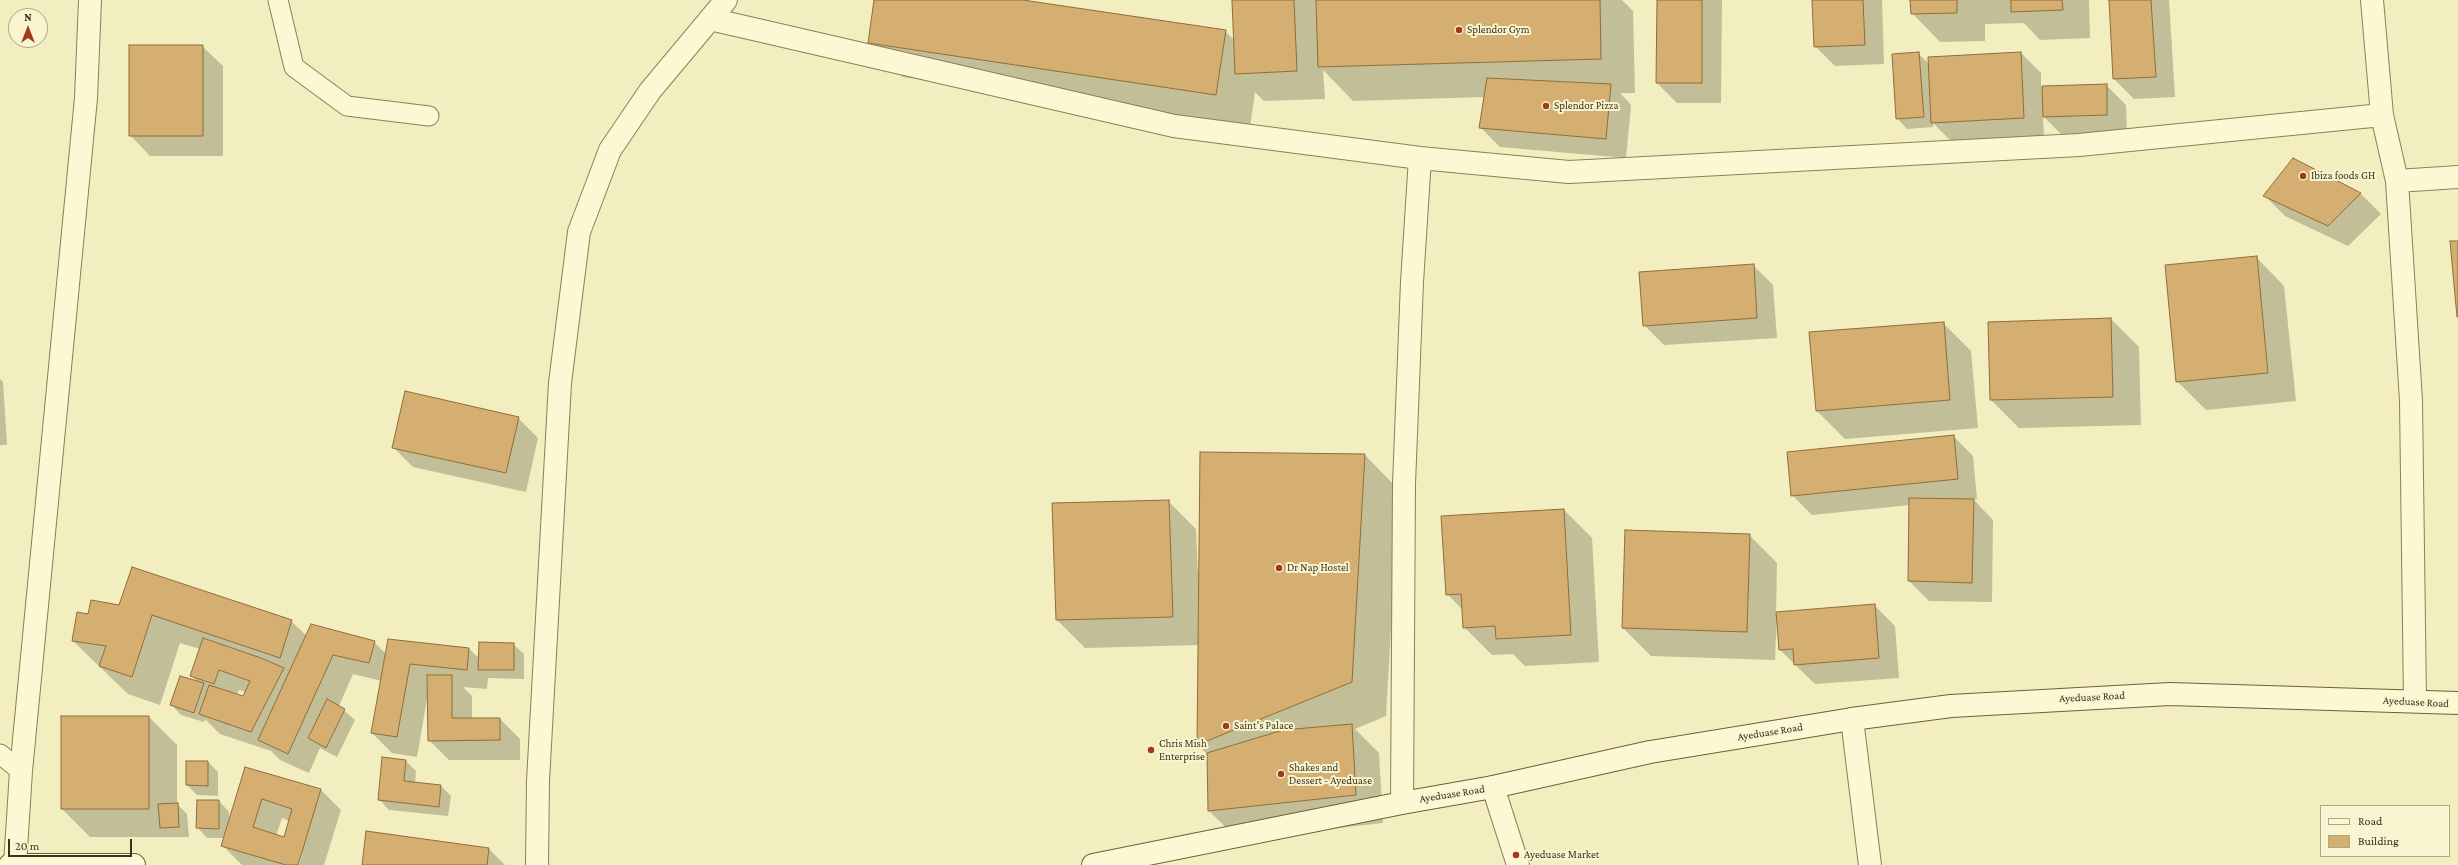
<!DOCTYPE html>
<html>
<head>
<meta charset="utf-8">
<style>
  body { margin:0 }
  #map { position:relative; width:2458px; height:865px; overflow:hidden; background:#f2eebf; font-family:"Crimson Pro",serif }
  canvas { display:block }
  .legend { position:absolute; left:2320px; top:805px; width:130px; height:52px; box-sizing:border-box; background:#f9f5d0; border:1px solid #ada788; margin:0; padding:5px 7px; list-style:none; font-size:12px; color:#3b311c }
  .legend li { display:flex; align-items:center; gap:8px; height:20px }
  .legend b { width:20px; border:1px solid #ada788 }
  .north { position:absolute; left:8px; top:8px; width:40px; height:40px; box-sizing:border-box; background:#f9f5d0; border:1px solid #ada788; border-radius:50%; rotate:0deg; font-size:11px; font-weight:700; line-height:16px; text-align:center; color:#3b311c }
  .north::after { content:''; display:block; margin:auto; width:14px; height:18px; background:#a23a1f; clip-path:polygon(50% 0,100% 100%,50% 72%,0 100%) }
  .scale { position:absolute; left:8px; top:839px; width:124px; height:18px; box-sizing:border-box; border:2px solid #3b311c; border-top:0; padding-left:5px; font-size:12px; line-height:14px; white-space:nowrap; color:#3b311c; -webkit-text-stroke:3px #f9f5d0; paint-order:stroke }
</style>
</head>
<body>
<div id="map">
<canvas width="2458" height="865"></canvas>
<ul class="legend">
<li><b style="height:5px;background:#fcf8d4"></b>Road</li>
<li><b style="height:11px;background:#d4af71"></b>Building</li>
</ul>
<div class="north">N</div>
<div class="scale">20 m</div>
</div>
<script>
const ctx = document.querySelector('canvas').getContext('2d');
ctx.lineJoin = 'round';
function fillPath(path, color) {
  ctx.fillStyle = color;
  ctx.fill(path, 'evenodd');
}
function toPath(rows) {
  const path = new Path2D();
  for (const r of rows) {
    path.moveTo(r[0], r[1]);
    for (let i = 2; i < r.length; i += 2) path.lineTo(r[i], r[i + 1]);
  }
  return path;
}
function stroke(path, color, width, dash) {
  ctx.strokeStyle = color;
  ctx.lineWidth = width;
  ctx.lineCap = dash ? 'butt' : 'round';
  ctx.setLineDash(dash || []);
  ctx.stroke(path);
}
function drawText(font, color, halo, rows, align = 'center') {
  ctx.font = font + ' "Crimson Pro",serif';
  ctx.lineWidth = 4;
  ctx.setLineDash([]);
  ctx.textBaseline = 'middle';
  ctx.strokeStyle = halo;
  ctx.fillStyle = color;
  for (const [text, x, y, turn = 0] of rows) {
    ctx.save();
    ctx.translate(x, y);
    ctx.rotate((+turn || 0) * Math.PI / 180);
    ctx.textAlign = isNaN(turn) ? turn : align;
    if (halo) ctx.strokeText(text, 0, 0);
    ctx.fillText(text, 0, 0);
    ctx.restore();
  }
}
const shadow = toPath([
  [875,0,1016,0,1225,31,1235,41,1233,0,1622,0,1633,11,1635,93,1620,93,1631,105,1626,158,1500,147,1480,127,1485,97,1353,101,1323,70,1325,99,1264,101,1255,92,1250,128,903,77,869,42],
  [1658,0,1722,0,1721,103,1677,103,1657,83],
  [1813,0,1882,0,1884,64,1835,66,1815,46],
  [1911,0,2089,0,2090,38,2040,40,2024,23,1985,24,1985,41,1940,42,1912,13],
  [2110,0,2169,0,2175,97,2134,99,2114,79],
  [202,46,223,66,223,156,150,156,130,135],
  [1918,53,1929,64,2021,53,2041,73,2041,87,2106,85,2126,105,2127,135,2064,137,2043,116,2044,138,1952,142,1933,123,1933,127,1907,129,1897,118],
  [2293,160,2361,194,2381,214,2348,246,2285,216,2265,196],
  [2256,257,2284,286,2296,401,2206,410,2177,381],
  [1753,265,1773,285,1777,338,1664,345,1644,325],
  [2111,319,2139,347,2141,425,2019,428,1991,400],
  [1943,323,1971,351,1978,428,1845,439,1817,411],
  [0,379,3,382,7,445,0,445],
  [518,418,538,438,526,492,413,467,393,447],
  [1953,436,1973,456,1977,499,1973,499,1993,520,1992,602,1929,601,1909,581,1910,505,1812,515,1792,495],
  [1201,453,1365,455,1399,490,1386,716,1355,729,1379,753,1383,823,1238,839,1209,811,1208,755,1198,745,1199,645,1085,648,1057,620,1168,501,1196,529,1198,574,1200,574],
  [1564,510,1592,538,1599,662,1525,666,1513,654,1492,655,1464,627,1463,610,1447,594],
  [1626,531,1749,535,1777,563,1776,613,1875,606,1895,626,1899,678,1815,684,1780,650,1777,613,1775,660,1651,656,1623,628],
  [120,606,291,621,307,636,374,642,386,654,469,649,480,659,513,644,524,654,524,679,488,678,487,689,463,687,472,696,472,719,500,719,520,739,520,760,449,760,429,740,427,699,417,757,392,753,372,733,382,681,353,674,339,706,355,720,337,757,320,748,309,773,280,760,271,751,220,734,205,719,204,722,181,715,171,704,198,683,191,675,200,649,180,643,160,705,128,694,73,641,89,615],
  [239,690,246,692,243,698,237,695],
  [62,717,149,717,177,745,177,804,187,814,189,837,90,837,62,809],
  [406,761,416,771,415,783,441,786,451,796,448,816,389,810,379,799],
  [208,762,218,772,218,796,197,795,187,785],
  [246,768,321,790,341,810,324,865,299,865,302,855,300,855,297,865,242,865,222,845,225,838,207,838,197,827,219,801,229,812,229,822],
  [282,818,289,821,284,838,276,836],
  [489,849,505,865,363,865]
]);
const building = toPath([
  [874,0,1023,0,1226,30,1216,95,868,43,874,0],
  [1232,0,1294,0,1297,71,1235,74,1232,0],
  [1316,0,1600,0,1601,59,1318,67,1316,0],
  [1657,0,1702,0,1702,83,1656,83,1657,0],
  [1812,0,1863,0,1865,45,1814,47,1812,0],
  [1910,0,1957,0,1957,13,1911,14,1910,0],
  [2011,0,2062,0,2063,10,2011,12,2011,0],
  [2109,0,2151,0,2156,77,2113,79,2109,0],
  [129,45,203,45,203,136,129,136,129,45],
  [1919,52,1924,117,1896,119,1892,54,1919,52],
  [2021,52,2024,118,1931,123,1928,57,2021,52],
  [1487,78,1611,84,1606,139,1479,128,1487,78],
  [2107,84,2107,115,2043,117,2042,86,2107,84],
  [2293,158,2361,193,2328,226,2263,196,2293,158],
  [2450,241,2458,241,2458,317,2457,317,2450,241],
  [2257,256,2268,373,2176,382,2165,265,2257,256],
  [1754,264,1757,318,1643,326,1639,272,1754,264],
  [2111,318,2113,397,1990,400,1988,322,2111,318],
  [1944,322,1950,400,1816,411,1809,332,1944,322],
  [405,391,519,417,506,473,392,448,405,391],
  [1954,435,1958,479,1791,496,1787,452,1954,435],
  [1200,452,1365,454,1352,682,1197,745,1200,452],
  [1909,498,1974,499,1972,583,1908,581,1909,498],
  [1169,500,1173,617,1056,620,1052,503,1169,500],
  [1564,509,1571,635,1496,639,1495,626,1463,628,1461,594,1446,595,1441,516,1564,509],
  [1625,530,1750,534,1747,632,1622,628,1625,530],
  [132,567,292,620,280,658,152,615,132,677,99,666,106,646,72,641,77,612,88,614,91,600,119,605,132,567],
  [1875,604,1879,658,1794,665,1793,649,1779,650,1776,612,1875,604],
  [311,624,375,641,369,663,333,655,288,754,258,740,311,624],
  [203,638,261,658,284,668,251,732,199,714,209,685,243,696,250,681,219,670,214,684,190,676,203,638],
  [388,639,469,648,467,670,410,664,397,737,371,733,388,639],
  [479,642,514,643,514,670,478,670,479,642],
  [427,675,452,675,452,718,500,718,500,740,428,741,427,675],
  [180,676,204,683,194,713,170,705,180,676],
  [327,699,345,709,326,748,308,738,327,699],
  [61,716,149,716,149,809,61,809,61,716],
  [1352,724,1356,795,1208,811,1207,753,1283,730,1352,724],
  [382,757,406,760,404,781,441,785,439,807,378,800,382,757],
  [186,761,208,761,208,786,186,785,186,761],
  [245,767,321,789,298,865,286,865,221,846,245,767],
  [262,799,292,809,284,837,253,827,262,799],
  [197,800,219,800,219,829,196,828,197,800],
  [178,803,179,827,160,828,158,804,178,803],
  [366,831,489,848,487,865,362,865,366,831]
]);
const lane = toPath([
  [278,0,294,67,347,106,429,116],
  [0,754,21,771]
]);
const street = toPath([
  [2372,0,2382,115,2397,181,2411,401,2415,701],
  [710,19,1174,126,1420,158,1569,172,2079,145,2382,115],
  [2397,181,2458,177],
  [1852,719,1870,865],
  [1493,787,1518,865],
  [1402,803,1404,484,1412,282,1420,158],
  [15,865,21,771,86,98,90,0],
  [537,865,538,781,560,383,579,232,610,150,650,91,726,0]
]);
const secondary = toPath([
  [10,865,134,865],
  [1093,865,1402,803,1493,787,1650,752,1852,719,1951,706,2170,694,2458,703]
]);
const markers = [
  [1459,30,4,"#a23a1f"],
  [1546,106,4,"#a23a1f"],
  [2303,176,4,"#a23a1f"],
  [1279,568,4,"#a23a1f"],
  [1226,726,4,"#a23a1f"],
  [1151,750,4,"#a23a1f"],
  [1281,774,4,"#a23a1f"],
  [1516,855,4,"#a23a1f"]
];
const poiNames = [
  ["Splendor Gym",1467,30],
  ["Splendor Pizza",1554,106],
  ["Ibiza foods GH",2311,176],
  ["Dr Nap Hostel",1287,568],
  ["Saint's Palace",1234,726],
  ["Chris Mish",1159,744],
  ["Enterprise",1159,757],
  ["Shakes and",1289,768],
  ["Dessert - Ayeduase",1289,781],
  ["Ayeduase Market",1524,855]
];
const streetNames = [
  ["Ayeduase Road",2092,697,-3],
  ["Ayeduase Road",2416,702,3],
  ["Ayeduase Road",1770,732,-9],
  ["Ayeduase Road",1452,794,-9]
];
fillPath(shadow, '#0003');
fillPath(building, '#d4af71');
stroke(building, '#8f6d39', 1);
stroke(lane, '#8d7f56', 21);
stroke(street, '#8d7f56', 24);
stroke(secondary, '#6f5f39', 24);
stroke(lane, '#fcf8d4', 19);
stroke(street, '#fcf8d4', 22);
stroke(secondary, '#fcf8d4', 22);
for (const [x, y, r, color] of markers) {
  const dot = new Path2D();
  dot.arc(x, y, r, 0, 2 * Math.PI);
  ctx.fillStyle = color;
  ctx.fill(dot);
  stroke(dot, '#f9f5d0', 1.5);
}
drawText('11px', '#3b311c', '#f9f5d0', poiNames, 'left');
drawText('11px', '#3b311c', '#f9f5d0', streetNames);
</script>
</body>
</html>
